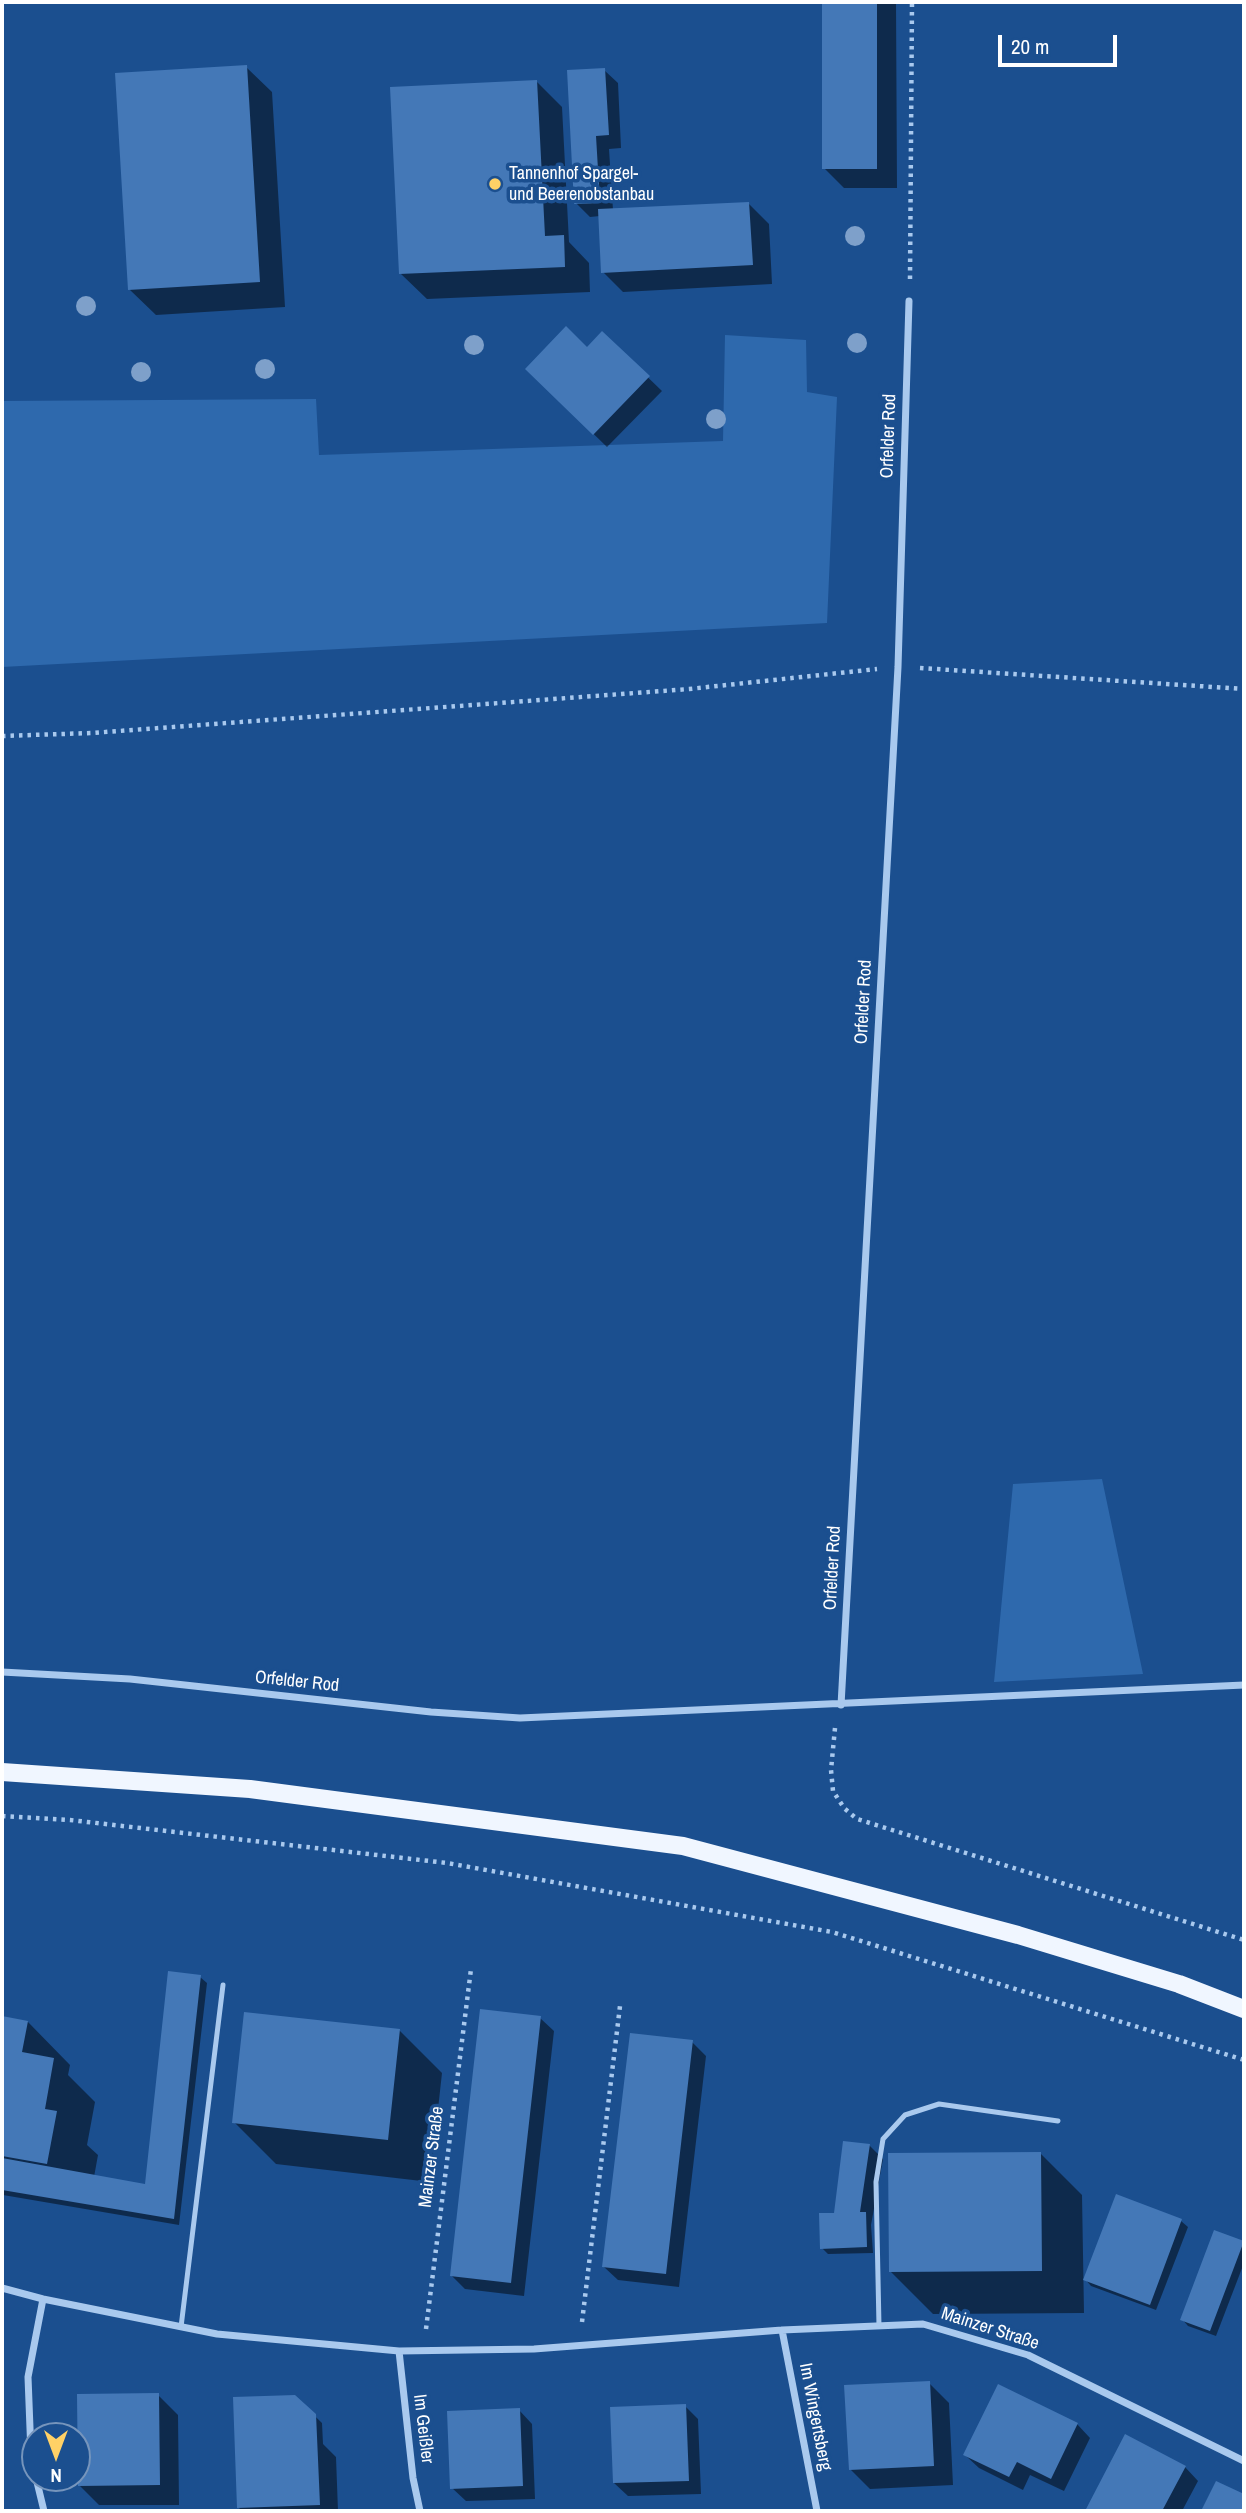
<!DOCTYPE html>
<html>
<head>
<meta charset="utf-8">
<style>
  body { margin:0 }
  #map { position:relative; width:1246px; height:2513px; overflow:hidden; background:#1b4f8f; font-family:"Archivo Narrow",sans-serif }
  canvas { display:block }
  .frame { position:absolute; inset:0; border:4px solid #fff; pointer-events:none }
  .north { position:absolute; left:21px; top:2422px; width:70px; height:70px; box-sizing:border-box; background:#1b4f8f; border:2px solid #7695bc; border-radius:50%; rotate:180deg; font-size:19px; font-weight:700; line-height:28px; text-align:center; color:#fff }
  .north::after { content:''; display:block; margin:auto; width:24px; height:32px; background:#ffd166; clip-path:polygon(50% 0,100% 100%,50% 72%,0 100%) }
  .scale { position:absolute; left:998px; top:35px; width:119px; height:32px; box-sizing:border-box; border:4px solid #fff; border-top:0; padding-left:9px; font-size:21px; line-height:24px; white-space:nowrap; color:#fff; -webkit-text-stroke:5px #1b4f8f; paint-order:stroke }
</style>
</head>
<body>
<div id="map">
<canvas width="1246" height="2513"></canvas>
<div class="frame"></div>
<div class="north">N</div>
<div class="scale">20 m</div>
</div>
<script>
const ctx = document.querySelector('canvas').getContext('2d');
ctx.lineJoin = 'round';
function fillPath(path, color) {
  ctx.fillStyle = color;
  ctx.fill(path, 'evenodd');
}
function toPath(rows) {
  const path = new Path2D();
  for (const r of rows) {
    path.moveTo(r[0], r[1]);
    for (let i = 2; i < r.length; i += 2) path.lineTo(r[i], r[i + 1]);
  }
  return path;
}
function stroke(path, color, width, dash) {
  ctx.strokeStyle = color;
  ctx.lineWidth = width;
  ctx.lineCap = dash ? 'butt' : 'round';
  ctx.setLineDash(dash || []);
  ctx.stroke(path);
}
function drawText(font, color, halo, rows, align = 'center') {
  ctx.font = font + ' "Archivo Narrow",sans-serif';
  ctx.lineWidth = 7;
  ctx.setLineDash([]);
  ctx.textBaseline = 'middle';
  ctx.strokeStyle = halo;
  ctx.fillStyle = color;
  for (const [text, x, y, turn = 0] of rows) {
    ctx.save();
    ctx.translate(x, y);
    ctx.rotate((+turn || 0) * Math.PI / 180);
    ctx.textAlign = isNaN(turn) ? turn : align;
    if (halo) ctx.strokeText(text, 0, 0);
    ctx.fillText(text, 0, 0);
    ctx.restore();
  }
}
const green = toPath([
  [725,335,806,340,807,392,837,397,827,623,2,667,2,401,316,399,319,455,723,441],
  [1102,1479,1143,1674,994,1682,1013,1484]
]);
const shadow = toPath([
  [824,2,896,2,897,188,844,188,824,168],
  [246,67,272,92,285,307,156,315,130,290],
  [604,70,618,83,621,148,609,149,613,210,749,204,769,224,772,284,623,292,603,272,600,216,590,217,576,203],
  [537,82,562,107,569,242,589,263,590,292,427,299,401,274],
  [602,333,662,391,607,447,527,369,587,349],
  [200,1977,207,1983,179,2225,3,2195,2,2018,28,2022,70,2065,68,2075,95,2102,87,2145,98,2155,94,2177,146,2186],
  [540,2018,554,2031,524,2296,465,2289,451,2275],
  [399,2030,442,2073,430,2182,276,2164,234,2122],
  [692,2042,706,2056,679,2287,618,2280,604,2267],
  [869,2145,883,2159,871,2225,873,2253,828,2254,822,2248],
  [1040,2153,1082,2195,1084,2313,933,2314,891,2272],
  [1181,2221,1188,2227,1156,2310,1091,2286,1085,2279],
  [1243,2242,1244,2263,1216,2336,1188,2326,1182,2319],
  [929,2383,949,2403,953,2485,870,2489,850,2469],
  [158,2395,178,2415,179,2505,99,2505,79,2485],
  [294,2396,322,2423,323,2444,336,2457,338,2511,242,2511,239,2508],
  [685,2406,698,2419,701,2494,628,2496,614,2483],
  [519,2410,532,2424,535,2499,466,2501,452,2488],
  [1077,2424,1090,2438,1064,2491,1030,2475,1023,2490,979,2468,965,2455],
  [1126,2436,1185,2467,1198,2481,1182,2511,1087,2511]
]);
const building = toPath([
  [822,2,877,2,877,169,822,169],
  [247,65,260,282,128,290,115,73],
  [605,68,609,135,596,136,600,203,574,204,567,70],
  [537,80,545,236,564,235,565,267,399,274,390,87],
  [749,202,753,265,601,273,598,209],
  [566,326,587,347,602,331,650,376,593,435,525,369],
  [168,1971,201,1975,174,2219,2,2190,2,2158,145,2184],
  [480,2009,541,2016,511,2283,450,2276],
  [244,2012,400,2029,388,2140,232,2123],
  [2,2016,28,2021,22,2052,54,2058,45,2109,57,2111,47,2164,2,2156],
  [630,2033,693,2040,666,2274,602,2267],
  [843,2141,870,2144,860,2212,866,2212,867,2247,820,2249,819,2213,834,2213],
  [1041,2152,1042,2271,889,2272,888,2153],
  [1116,2194,1182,2219,1150,2305,1083,2280],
  [1214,2230,1244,2241,1210,2331,1180,2320],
  [930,2381,934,2466,849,2470,844,2385],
  [998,2384,1078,2423,1051,2479,1017,2462,1009,2477,963,2455],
  [159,2393,160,2485,78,2486,77,2394],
  [295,2395,316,2414,320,2505,237,2508,233,2397],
  [686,2404,689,2481,613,2483,610,2407],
  [520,2408,523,2486,450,2489,447,2411],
  [1125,2434,1186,2466,1162,2511,1085,2511],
  [1216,2481,1244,2494,1244,2511,1201,2511]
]);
const path = toPath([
  [910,279,912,2],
  [920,668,1244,689],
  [2,736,92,733,689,689,877,669],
  [835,1728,831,1770,833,1791,844,1808,857,1819,1244,1940],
  [2,1816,70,1820,447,1863,832,1932,1244,2060],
  [582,2322,620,2006],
  [426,2329,471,1969]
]);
const lane = toPath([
  [879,2326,876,2182,883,2139,905,2115,939,2104,1058,2121],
  [181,2327,223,1985]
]);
const street = toPath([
  [2,1672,130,1679,431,1712,520,1718,1244,1685],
  [841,1705,898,667,909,301],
  [2,2288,43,2299,217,2334,399,2351,534,2349,782,2330,923,2324,1028,2355,1244,2461],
  [782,2330,817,2511],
  [399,2351,413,2478,420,2511],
  [35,2473,31,2454,28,2377,43,2299],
  [36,2478,44,2511]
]);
const primary = toPath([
  [2,1772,250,1789,683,1846,1018,1935,1179,1984,1244,2009]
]);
const trees = [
  [855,236],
  [86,306],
  [857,343],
  [474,345],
  [265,369],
  [141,372],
  [716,419]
];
const markers = [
  [495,184,7,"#ffd166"]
];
const poiNames = [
  ["Tannenhof Spargel-",509,174],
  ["und Beerenobstanbau",509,195]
];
const streetNames = [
  ["Orfelder Rod",889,436,-88],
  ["Orfelder Rod",864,1002,-87],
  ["Orfelder Rod",833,1568,-87],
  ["Orfelder Rod",297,1682,6],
  ["Mainzer Straße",432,2157,-83],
  ["Mainzer Straße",990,2329,18],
  ["Im Wingertsberg",815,2417,79],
  ["Im Geißler",423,2429,83]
];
fillPath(green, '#2e69ad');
fillPath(shadow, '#0007');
fillPath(building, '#4478b7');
stroke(path, '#a9c9ee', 4.5, [3.5, 5]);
stroke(lane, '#a9c9ee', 5);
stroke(street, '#a9c9ee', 7);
stroke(primary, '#f0f6ff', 18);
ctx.fillStyle = '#7ea0ca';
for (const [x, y] of trees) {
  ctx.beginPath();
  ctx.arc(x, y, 10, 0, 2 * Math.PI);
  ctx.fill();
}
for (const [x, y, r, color] of markers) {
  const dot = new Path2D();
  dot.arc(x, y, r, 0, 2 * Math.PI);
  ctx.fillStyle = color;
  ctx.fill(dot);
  stroke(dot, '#1b4f8f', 2.5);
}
drawText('18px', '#fff', '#1b4f8f', poiNames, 'left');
drawText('18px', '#fff', '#1b4f8f', streetNames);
</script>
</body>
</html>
